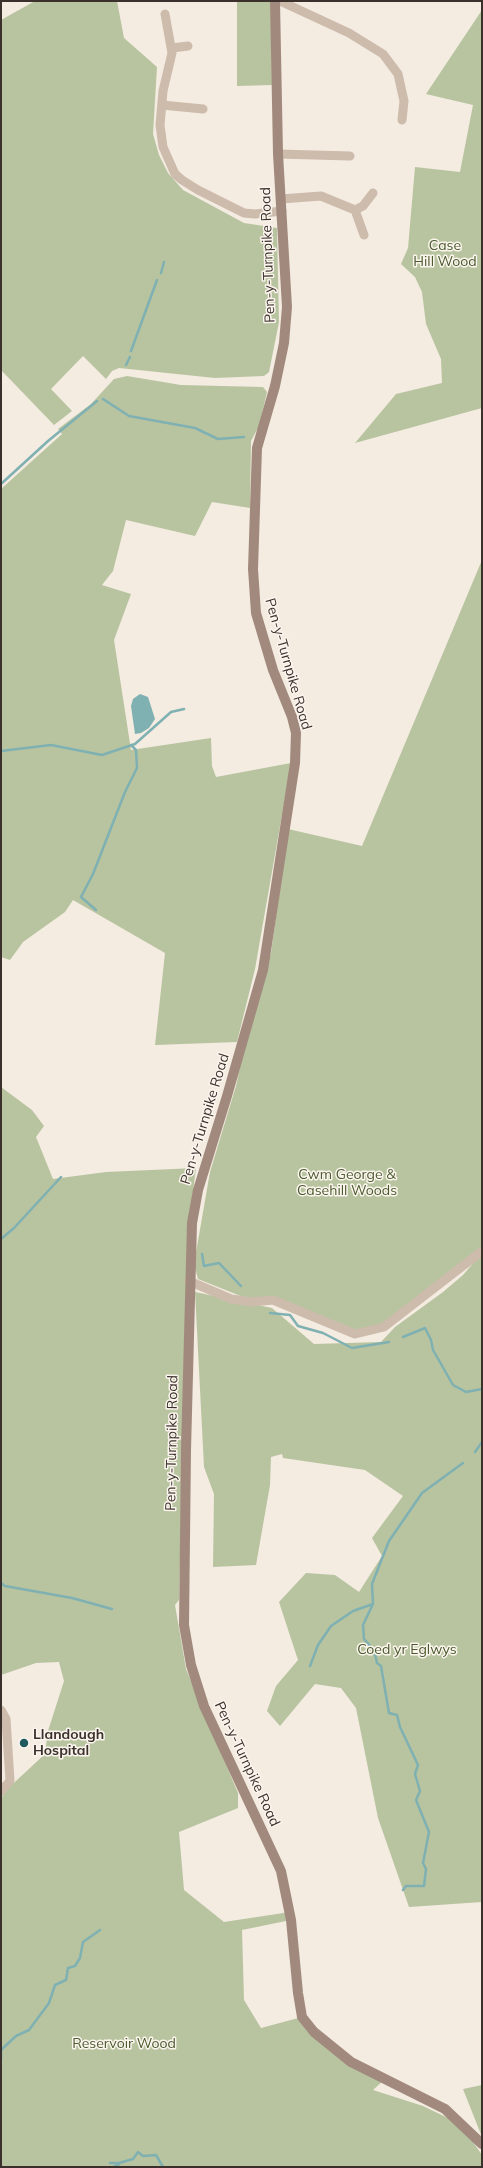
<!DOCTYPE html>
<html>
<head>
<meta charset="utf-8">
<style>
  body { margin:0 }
  #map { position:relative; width:483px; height:2168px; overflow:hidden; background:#f4ebe1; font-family:Mulish,sans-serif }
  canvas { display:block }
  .frame { position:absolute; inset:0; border:2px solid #3b302b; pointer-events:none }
</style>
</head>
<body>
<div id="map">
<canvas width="483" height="2168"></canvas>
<div class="frame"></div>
</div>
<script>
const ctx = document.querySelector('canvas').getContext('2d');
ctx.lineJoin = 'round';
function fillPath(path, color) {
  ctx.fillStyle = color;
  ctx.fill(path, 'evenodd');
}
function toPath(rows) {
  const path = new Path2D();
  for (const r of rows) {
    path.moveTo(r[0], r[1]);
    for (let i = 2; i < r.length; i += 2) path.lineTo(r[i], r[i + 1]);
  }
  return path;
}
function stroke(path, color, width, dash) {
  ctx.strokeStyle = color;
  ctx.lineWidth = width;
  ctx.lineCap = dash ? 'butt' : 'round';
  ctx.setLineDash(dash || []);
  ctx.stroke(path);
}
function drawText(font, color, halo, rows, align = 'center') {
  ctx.font = font + ' Mulish,sans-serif';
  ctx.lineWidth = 3;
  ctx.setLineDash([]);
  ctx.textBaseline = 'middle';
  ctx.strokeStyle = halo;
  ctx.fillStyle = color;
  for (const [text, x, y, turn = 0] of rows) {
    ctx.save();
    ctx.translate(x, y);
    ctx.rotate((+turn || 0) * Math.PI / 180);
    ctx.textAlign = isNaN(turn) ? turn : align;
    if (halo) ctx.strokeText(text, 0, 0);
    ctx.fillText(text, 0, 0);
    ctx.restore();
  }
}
const green = toPath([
  [35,1,117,1,124,38,157,67,153,134,159,155,168,173,183,190,244,223,277,228,279,322,269,372,264,376,215,378,119,368,112,371,106,379,83,356,51,389,72,411,54,425,1,370,1,20],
  [237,1,271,1,272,85,237,86],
  [482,10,482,408,355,443,396,394,442,383,441,359,426,324,422,292,415,277,401,264,408,248,415,167,460,172,473,105,426,94],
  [127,376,181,385,263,387,267,392,259,426,251,441,250,508,212,502,195,536,126,520,113,571,102,585,131,594,114,640,131,750,211,738,212,766,216,777,291,763,255,969,237,1042,155,1045,165,953,73,900,65,912,23,942,10,960,1,957,1,489,62,434,58,429,91,404,114,379],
  [482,560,482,1249,386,1325,355,1332,274,1299,253,1301,198,1279,194,1264,210,1172,236,1086,255,997,271,953,288,829,362,846],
  [1,1087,32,1110,44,1126,36,1137,53,1179,106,1172,196,1168,188,1231,179,1600,175,1605,186,1669,238,1793,238,1808,179,1832,184,1890,224,1922,290,1912,291,1920,242,1930,244,2000,261,2028,302,2017,315,2034,385,2079,373,2090,423,2106,450,2119,471,2139,482,2155,482,2167,1,2167,1,1802,3,1793,45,1754,48,1731,64,1681,59,1662,36,1663,1,1675],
  [482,1253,482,1902,409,1907,378,1818,356,1708,341,1688,315,1684,280,1726,267,1711,276,1686,298,1660,279,1602,306,1573,335,1575,359,1592,382,1556,372,1538,403,1496,365,1470,283,1458,282,1454,271,1457,270,1485,256,1565,213,1567,214,1494,204,1467,195,1292,272,1308,314,1344,381,1342,395,1327,443,1292,463,1275],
  [482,2085,482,2137,463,2089]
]);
const water = toPath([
  [140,694,148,697,155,719,149,728,141,733,135,734,131,706,133,699]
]);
const stream = toPath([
  [161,273,164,262],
  [131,351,157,280],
  [126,365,130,357],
  [103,399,129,416,195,428,218,439,244,437],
  [1,484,48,441,97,401],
  [282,671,289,669],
  [1,751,51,745,102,755,135,744,171,712,184,709],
  [96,910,81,897,93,874,125,792,137,768,136,750,131,745],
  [1,1239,14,1228,61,1177],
  [202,1254,204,1266,219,1263,241,1286],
  [270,1313,290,1315,298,1326,323,1333,352,1348,389,1342],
  [403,1337,425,1328,431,1340,433,1350,453,1385,466,1392,482,1389],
  [475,1452,482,1442],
  [1,1583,5,1586,72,1598,112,1609],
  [310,1666,318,1645,331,1626,353,1611,373,1604],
  [403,1890,406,1886,424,1886,426,1869,423,1863,429,1832,416,1800,420,1791,415,1774,418,1765,400,1727,397,1715,389,1713,381,1666,377,1663,374,1650,364,1639,363,1625,373,1604,372,1584,389,1541,422,1493,463,1463],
  [1,2059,1,2050,16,2036,29,2030,49,2003,55,1985,66,1980,68,1968,75,1966,80,1958,83,1942,100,1930],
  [110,2163,119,2163],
  [113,2167,119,2164],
  [117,2167,119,2163,133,2159,138,2152,143,2156,156,2155,163,2167]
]);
const street = toPath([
  [280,1,349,33,383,54,398,74,404,101,402,120],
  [165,14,172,53,163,91,160,125,163,147,175,174,182,180,198,190,244,213,255,214,282,211],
  [172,48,188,46],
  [162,105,203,109],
  [278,154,350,156],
  [281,199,321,196,355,210,364,235],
  [355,210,363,206,373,193],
  [189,1281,231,1299,252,1302,273,1300,355,1334,384,1327,482,1251],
  [1,1710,6,1719,10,1781,1,1791]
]);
const secondary = toPath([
  [275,1,278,154,287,307,284,343,275,386,257,448,253,569,256,613,273,670,292,717,296,733,295,763,263,970,227,1096,198,1190,192,1223,186,1450,184,1625,191,1665,204,1706,281,1871,291,1920,298,1993,302,2017,314,2032,351,2062,445,2109,482,2144]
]);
const markers = [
  [24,1743,5,"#1f5a5e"]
];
const parkNames = [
  ["Case",445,246],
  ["Hill Wood",445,262],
  ["Cwm George &",347,1175],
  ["Casehill Woods",347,1191],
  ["Coed yr Eglwys",407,1650],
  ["Reservoir Wood",124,2044]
];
const streetNames = [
  ["Pen-y-Turnpike Road",268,255,-92],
  ["Pen-y-Turnpike Road",288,664,74],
  ["Pen-y-Turnpike Road",205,1119,-73],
  ["Pen-y-Turnpike Road",172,1443,-89],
  ["Pen-y-Turnpike Road",247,1764,65]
];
const poiNames = [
  ["Llandough",33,1735],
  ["Hospital",33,1751]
];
fillPath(green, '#b8c4a0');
fillPath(water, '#7fb0b2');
stroke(stream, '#7fb0b2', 2.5);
stroke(street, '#cdbbac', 9);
stroke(secondary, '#a18a7d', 10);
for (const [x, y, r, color] of markers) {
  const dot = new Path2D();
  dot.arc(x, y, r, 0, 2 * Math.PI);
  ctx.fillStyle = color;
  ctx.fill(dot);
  stroke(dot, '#fbf5ee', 1.5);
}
drawText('14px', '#4a5a2e', '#fbf5ee', parkNames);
drawText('14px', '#3b302b', '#fbf5ee', streetNames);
drawText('bold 14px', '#3b302b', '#fbf5ee', poiNames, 'left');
</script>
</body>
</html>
